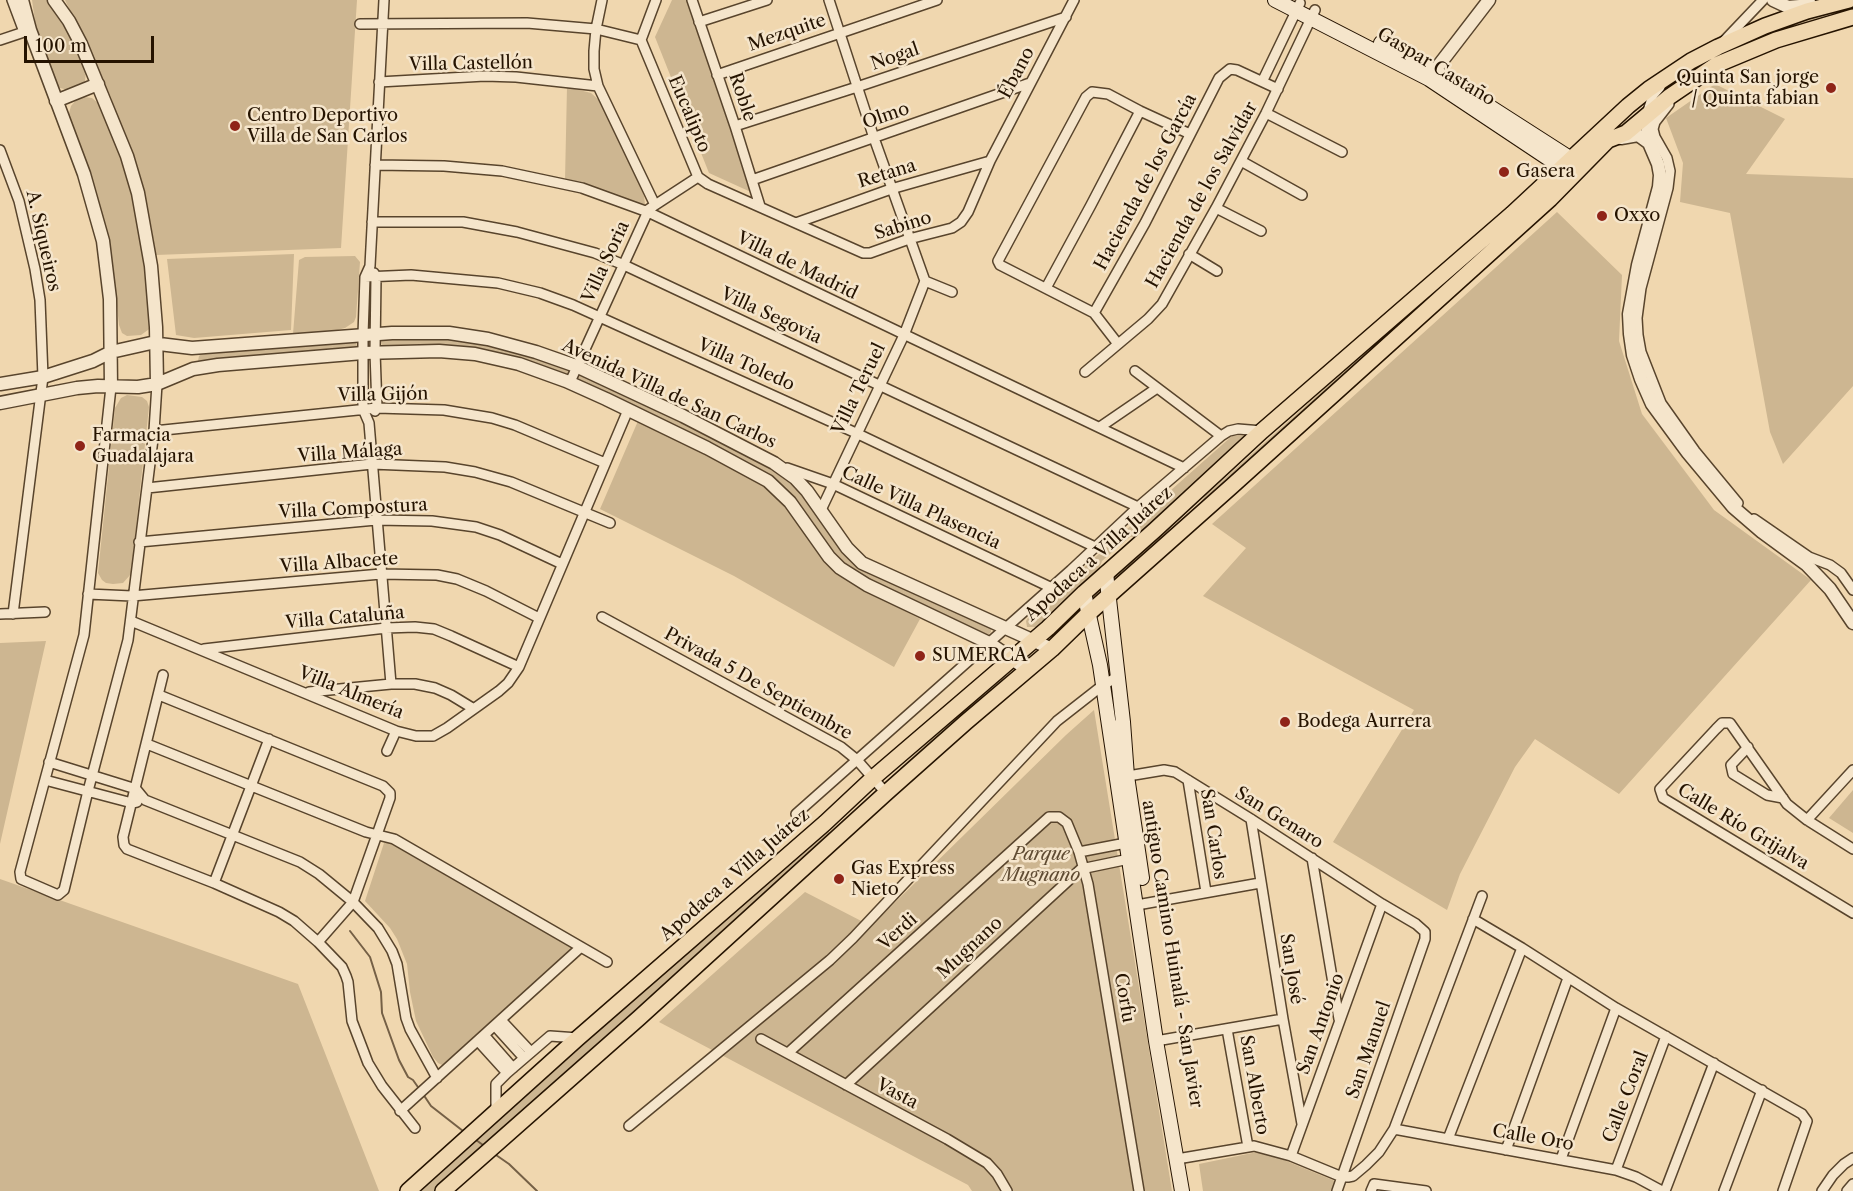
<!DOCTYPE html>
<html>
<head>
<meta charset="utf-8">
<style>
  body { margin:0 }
  #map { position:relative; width:1853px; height:1191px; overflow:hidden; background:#f0d7af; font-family:"Libre Caslon Text",serif }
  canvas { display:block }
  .scale { position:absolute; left:24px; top:36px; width:130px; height:27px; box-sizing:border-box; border:3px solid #251300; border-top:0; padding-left:8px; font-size:18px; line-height:21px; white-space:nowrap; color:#251300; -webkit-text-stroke:4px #f5e5cb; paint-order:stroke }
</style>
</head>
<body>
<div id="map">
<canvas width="1853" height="1191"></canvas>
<div class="scale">100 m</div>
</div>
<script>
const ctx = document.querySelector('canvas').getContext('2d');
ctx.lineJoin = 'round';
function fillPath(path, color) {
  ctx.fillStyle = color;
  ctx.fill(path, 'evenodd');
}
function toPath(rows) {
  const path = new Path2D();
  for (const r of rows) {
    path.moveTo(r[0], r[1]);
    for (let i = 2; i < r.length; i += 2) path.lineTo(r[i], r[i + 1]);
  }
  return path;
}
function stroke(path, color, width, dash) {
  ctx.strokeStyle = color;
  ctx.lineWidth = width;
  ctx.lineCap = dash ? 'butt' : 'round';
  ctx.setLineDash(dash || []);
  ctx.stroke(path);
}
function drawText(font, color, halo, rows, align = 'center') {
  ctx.font = font + ' "Libre Caslon Text",serif';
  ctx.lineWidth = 5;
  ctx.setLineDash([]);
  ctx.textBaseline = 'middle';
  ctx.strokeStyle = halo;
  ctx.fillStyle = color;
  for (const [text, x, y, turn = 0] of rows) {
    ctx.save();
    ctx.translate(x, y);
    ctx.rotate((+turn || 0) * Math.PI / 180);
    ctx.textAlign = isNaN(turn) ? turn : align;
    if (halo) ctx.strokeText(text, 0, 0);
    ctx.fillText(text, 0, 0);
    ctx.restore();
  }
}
const green = toPath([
  [32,0,47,0,68,30,85,65,86,71,85,81,81,85,68,90,60,88,53,80,37,35],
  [65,0,357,0,341,248,156,255,151,225,111,97],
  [672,0,688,0,753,193,709,173,655,37],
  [1853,5,1853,10,1668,88,1737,43,1795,21],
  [1715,84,1785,119,1746,174,1853,178,1853,386,1783,464,1770,432,1730,213,1680,202,1683,163,1666,118],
  [567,87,591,93,601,102,610,118,644,196,645,204,640,205,617,196,565,180],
  [84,97,92,98,98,103,103,111,123,164,145,247,152,327,141,335,127,336,122,333,119,325,112,259,100,209,69,120,69,113,71,106,76,100],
  [1557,212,1622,275,1619,341,1642,414,1714,510,1811,580,1619,794,1535,739,1515,767,1460,874,1447,910,1333,842,1414,710,1203,596,1246,548,1212,524],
  [1504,228,1494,242,1193,512,1205,496],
  [294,254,291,330,194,338,176,335,167,259],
  [355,256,360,262,356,317,354,322,345,328,329,332,293,334,299,260,305,257],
  [435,337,475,340,562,364,747,452,778,470,798,487,840,549,991,627,991,632,987,636,864,577,838,560,826,545,814,523,800,505,779,483,758,468,603,393,538,366,383,347,381,342,383,338],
  [355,341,357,346,356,349,201,362,198,361,199,356,201,354],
  [127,395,142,397,147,401,149,407,131,574,123,583,113,584,106,583,102,580,98,573,115,408,121,398],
  [638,421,757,480,784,499,832,568,842,577,920,619,894,667,734,576,600,509],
  [1232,436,1247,436,1139,537,1130,537,1102,561,1097,575,1046,619,1036,627,1027,627,1026,621,1029,616],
  [46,641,0,844,0,643],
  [1007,673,1006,678,901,772,900,768,1003,674],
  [1094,710,1172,1191,972,1191,968,1185,659,1022,805,892,871,926,1066,735],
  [1853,790,1853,833,1829,818],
  [828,830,833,837,437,1191,421,1191,666,971],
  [389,840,570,945,572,950,444,1066,438,1063,433,1057,416,1021,410,992,407,964,397,939,390,928,365,901,384,843],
  [0,879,298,984,379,1191,0,1191],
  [1262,1151,1335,1181,1332,1191,1203,1191,1199,1164]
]);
const stream = toPath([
  [350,931,370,957,381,992,382,1013,399,1060,408,1077,413,1080,420,1090],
  [423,1094,431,1106,463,1131],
  [476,1140,483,1145],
  [496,1155,509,1164,537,1191]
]);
const minor = toPath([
  [12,0,24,32],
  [384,0,370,266,365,277,363,335,363,409,369,423,391,684],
  [602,0,596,29,594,51,594,69,598,86,655,205],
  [656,0,641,40,698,177,708,184,863,253,870,253,909,239,952,228,961,222,968,212,990,161,1074,0],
  [692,0,735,126,760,206],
  [829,0,874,138,925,281],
  [699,22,767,0],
  [360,24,527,23,596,29,641,40],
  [0,40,27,31],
  [1724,41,1763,0],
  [717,75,937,0],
  [1263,80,1300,3],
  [379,82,485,76,516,77,598,86],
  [1669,104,1655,122,1653,129,1655,137,1667,158,1670,171,1668,188,1641,288,1637,318,1638,335,1641,352,1661,403,1695,451,1738,503],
  [1266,113,1342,152],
  [735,126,857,87,1066,17],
  [1649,143,1646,129,1647,114,1653,95,1660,87],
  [0,150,19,201,35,269,40,300,43,377,13,614],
  [1241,161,1302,195],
  [375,165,444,166,502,171,582,188,648,212,1184,468],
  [752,180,1030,83],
  [1216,208,1261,231],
  [372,222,463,222,517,232,595,253,624,265,1138,507],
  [796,223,891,189,990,161],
  [1189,254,1217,271],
  [374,273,376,277,375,352,377,408,375,411],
  [365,277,411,275,498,283,540,293,573,305,856,433,1095,547],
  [925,281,952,292],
  [1046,288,1091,205,1140,111],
  [1094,313,1145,223,1219,78,1230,69,1237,70,1278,89],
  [1118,344,1094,313,1000,265,998,261,1086,97,1092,92,1108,94,1140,111,1190,134],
  [1135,371,1221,436,1229,431,1238,429,1262,431],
  [1085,372,1148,319,1162,304,1216,208,1266,113,1315,10],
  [570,382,649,209,698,177],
  [111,387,84,635,20,872,21,879,58,895,64,890,88,791,128,640,154,431,157,384],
  [1100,427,1157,388],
  [154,431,377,408,444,410,492,418,515,425,605,463],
  [787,468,833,484,1052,588],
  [147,488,372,464,445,467,475,472,511,482,610,523],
  [821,510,904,335,925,281],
  [1754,519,1809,557,1830,565,1841,573,1853,590],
  [139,542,376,520,432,521,476,527,500,535,562,564],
  [88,594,132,596,381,574,437,575,457,579,486,591,539,618],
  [0,614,45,612],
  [602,617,841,747,857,760,886,793],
  [131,621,396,731,416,736,433,736,447,728,499,691,508,683,519,667,628,410],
  [204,649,386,628,415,627,434,629,451,636,519,667],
  [163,675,123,837,124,845,127,849,214,883,279,912,294,921,318,942,342,967,346,976,348,982,352,1021,368,1063,382,1086,415,1128],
  [309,692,391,684,415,684,435,688,451,695,474,709],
  [159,695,383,786,390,793,390,798,353,902,318,942],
  [147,744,366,832,394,839,607,962],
  [1748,747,1731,765,1733,774,1767,795,1783,798],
  [387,751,396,731],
  [49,762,136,789,145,800,300,862,319,874,353,902,378,928,392,951,397,964,406,1018,410,1029,437,1078],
  [1122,777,1164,770,1175,772,1251,819,1382,904,1416,924,1425,932,1425,939,1337,1191],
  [45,780,132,803,137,802],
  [1188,780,1206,892],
  [796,814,1071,570,1138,507,1221,436],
  [1251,819,1283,1019,1302,1124],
  [1807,820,1853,770],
  [1853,849,1807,820,1787,804,1730,723,1722,723,1716,729,1660,789,1663,798,1853,913],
  [1079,852,1126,843],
  [1312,858,1339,1019],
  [214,883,269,739],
  [1137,905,1260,883],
  [1473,919,1522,948,1616,1008,1802,1114,1807,1121,1805,1127,1783,1191],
  [501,1020,531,1052],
  [495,1026,524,1058],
  [1227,1029,1248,1147],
  [484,1035,513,1068],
  [761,1039,947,1139,987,1163,997,1174,1007,1191],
  [478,1041,507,1073],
  [1156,1041,1283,1019],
  [788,1053,1049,817,1059,817,1067,823,1079,852,1088,884,1139,1191],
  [846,1085,1081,869,1129,859],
  [400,1111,581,947],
  [496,1112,496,1084,507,1073,550,1036,578,1038],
  [629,1126,830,960,853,938,1057,721,1103,685,1119,676],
  [1394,1129,1616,1170,1636,1177,1662,1191],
  [1448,1139,1522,948],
  [1506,1150,1568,978],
  [1291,1156,1382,904],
  [1177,1159,1254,1146,1291,1156,1342,1177,1348,1177,1353,1176,1366,1165,1379,1152,1394,1129,1482,896],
  [1561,1159,1616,1008],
  [1616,1170,1666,1036],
  [1371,1191,1374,1184,1426,1191],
  [1665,1191,1714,1063],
  [1724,1191,1762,1090],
  [1822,1191,1833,1175,1844,1164,1853,1158],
  [1847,1191,1853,1184]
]);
const tertiary = toPath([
  [22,0,30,30,84,174,103,241,110,299,111,387],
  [54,0,69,21,81,44,127,156,138,193,151,266,156,327,157,384],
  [1773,0,1788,7,1811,5],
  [1429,78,1489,0],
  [56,101,98,84],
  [1621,138,1638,135,1649,143,1658,164,1660,175,1659,187,1638,265,1629,314,1630,334,1633,355,1641,379,1652,404,1688,453,1733,507,1762,532,1807,565,1830,589,1853,623],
  [0,384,43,377,93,361,111,352,151,343,192,348,392,333,449,333,488,339,536,352,576,366,683,416,774,463,795,478,807,491,847,548,862,563,1052,649],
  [0,403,77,388,98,386,138,387,157,384,193,369,218,365,363,353,439,351,475,354,519,364,566,381,606,399,707,448,768,481,790,502,829,557,840,568,867,585,989,643,1028,670]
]);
const secondary = toPath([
  [1275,0,1429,79,1570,173],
  [1381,43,1434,71,1579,164],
  [1106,573,1123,722,1119,728],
  [1084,593,1100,665,1156,1041,1182,1191],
  [1123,722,1127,776,1142,878]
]);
const primary = toPath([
  [408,1191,578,1038,825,823,873,778,1048,628,1084,593,1155,530,1262,431,1512,214,1628,106,1649,89,1691,61,1718,47,1765,26,1807,11,1849,0],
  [443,1191,639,1018,886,793,966,722,1052,649,1088,614,1232,486,1550,199,1608,140,1626,133,1669,97,1716,65,1776,40,1853,17]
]);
const markers = [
  [1831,88,6,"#8f2418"],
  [235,126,6,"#8f2418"],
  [1504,172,6,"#8f2418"],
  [1602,216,6,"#8f2418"],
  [80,446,6,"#8f2418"],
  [920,656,6,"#8f2418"],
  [1285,722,6,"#8f2418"],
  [839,879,6,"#8f2418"]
];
const streetNames = [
  ["Mezquite",787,33,-19],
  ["Nogal",895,57,-19],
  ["Villa Castellón",471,64,-1],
  ["Gaspar Castaño",1436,67,31],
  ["Ébano",1017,73,-62],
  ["Roble",742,97,71],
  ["Eucalipto",689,114,67],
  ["Olmo",886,116,-19],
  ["Retana",887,174,-17],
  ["Hacienda de los García",1146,182,-62],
  ["Hacienda de los Salvidar",1202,195,-61],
  ["Sabino",903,226,-17],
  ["A. Siqueiros",43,241,77],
  ["Villa Soria",606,262,-65],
  ["Villa de Madrid",797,266,26],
  ["Villa Segovia",771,316,25],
  ["Villa Toledo",746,365,24],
  ["Villa Teruel",859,389,-64],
  ["Avenida Villa de San Carlos",669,394,25],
  ["Villa Gijón",383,395,-1],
  ["Villa Málaga",350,453,-4],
  ["Calle Villa Plasencia",921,508,25],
  ["Villa Compostura",353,509,-3],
  ["Apodaca a Villa Juárez",1099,554,-42],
  ["Villa Albacete",339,563,-4],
  ["Villa Cataluña",345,618,-5],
  ["Privada 5 De Septiembre",758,684,29],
  ["Villa Almería",351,693,22],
  ["San Genaro",1279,818,32],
  ["Calle Río Grijalva",1743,827,31],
  ["San Carlos",1213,834,81],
  ["Apodaca a Villa Juárez",735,875,-41],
  ["Verdi",898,932,-42],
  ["Mugnano",970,948,-43],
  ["antiguo Camino Huinalá - San Javier",1172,954,81],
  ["San José",1291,969,81],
  ["Corfu",1124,998,80],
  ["San Antonio",1321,1024,-70],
  ["San Manuel",1369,1050,-71],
  ["San Alberto",1254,1085,80],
  ["Vasta",897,1094,28],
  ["Calle Coral",1626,1097,-69],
  ["Calle Oro",1533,1138,10]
];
const poiNames = [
  ["Quinta San jorge",1819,78,"right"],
  ["/ Quinta fabian",1819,99,"right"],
  ["Centro Deportivo",247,116],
  ["Villa de San Carlos",247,137],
  ["Gasera",1516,172],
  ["Oxxo",1614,216],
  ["Farmacia",92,436],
  ["Guadalajara",92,457],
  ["SUMERCA",932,656],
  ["Bodega Aurrera",1297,722],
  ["Gas Express",851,869],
  ["Nieto",851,890]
];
const parkNames = [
  ["Parque",1041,855],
  ["Mugnano",1041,876]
];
fillPath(green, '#cdb691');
stroke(stream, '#756046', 2);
stroke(minor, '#58442c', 12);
stroke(tertiary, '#58442c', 15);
stroke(secondary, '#251300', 16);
stroke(primary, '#251300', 18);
stroke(minor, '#f5e5cb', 9);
stroke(tertiary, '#f5e5cb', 12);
stroke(secondary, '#f5e5cb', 14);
stroke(primary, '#f0d7af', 15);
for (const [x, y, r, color] of markers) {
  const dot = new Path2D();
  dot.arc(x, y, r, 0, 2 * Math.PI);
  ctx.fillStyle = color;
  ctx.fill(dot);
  stroke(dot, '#f5e5cb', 2);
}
drawText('18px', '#251300', '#f5e5cb', streetNames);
drawText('18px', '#251300', '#f5e5cb', poiNames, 'left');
drawText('italic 18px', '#604c33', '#f5e5cb', parkNames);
</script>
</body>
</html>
